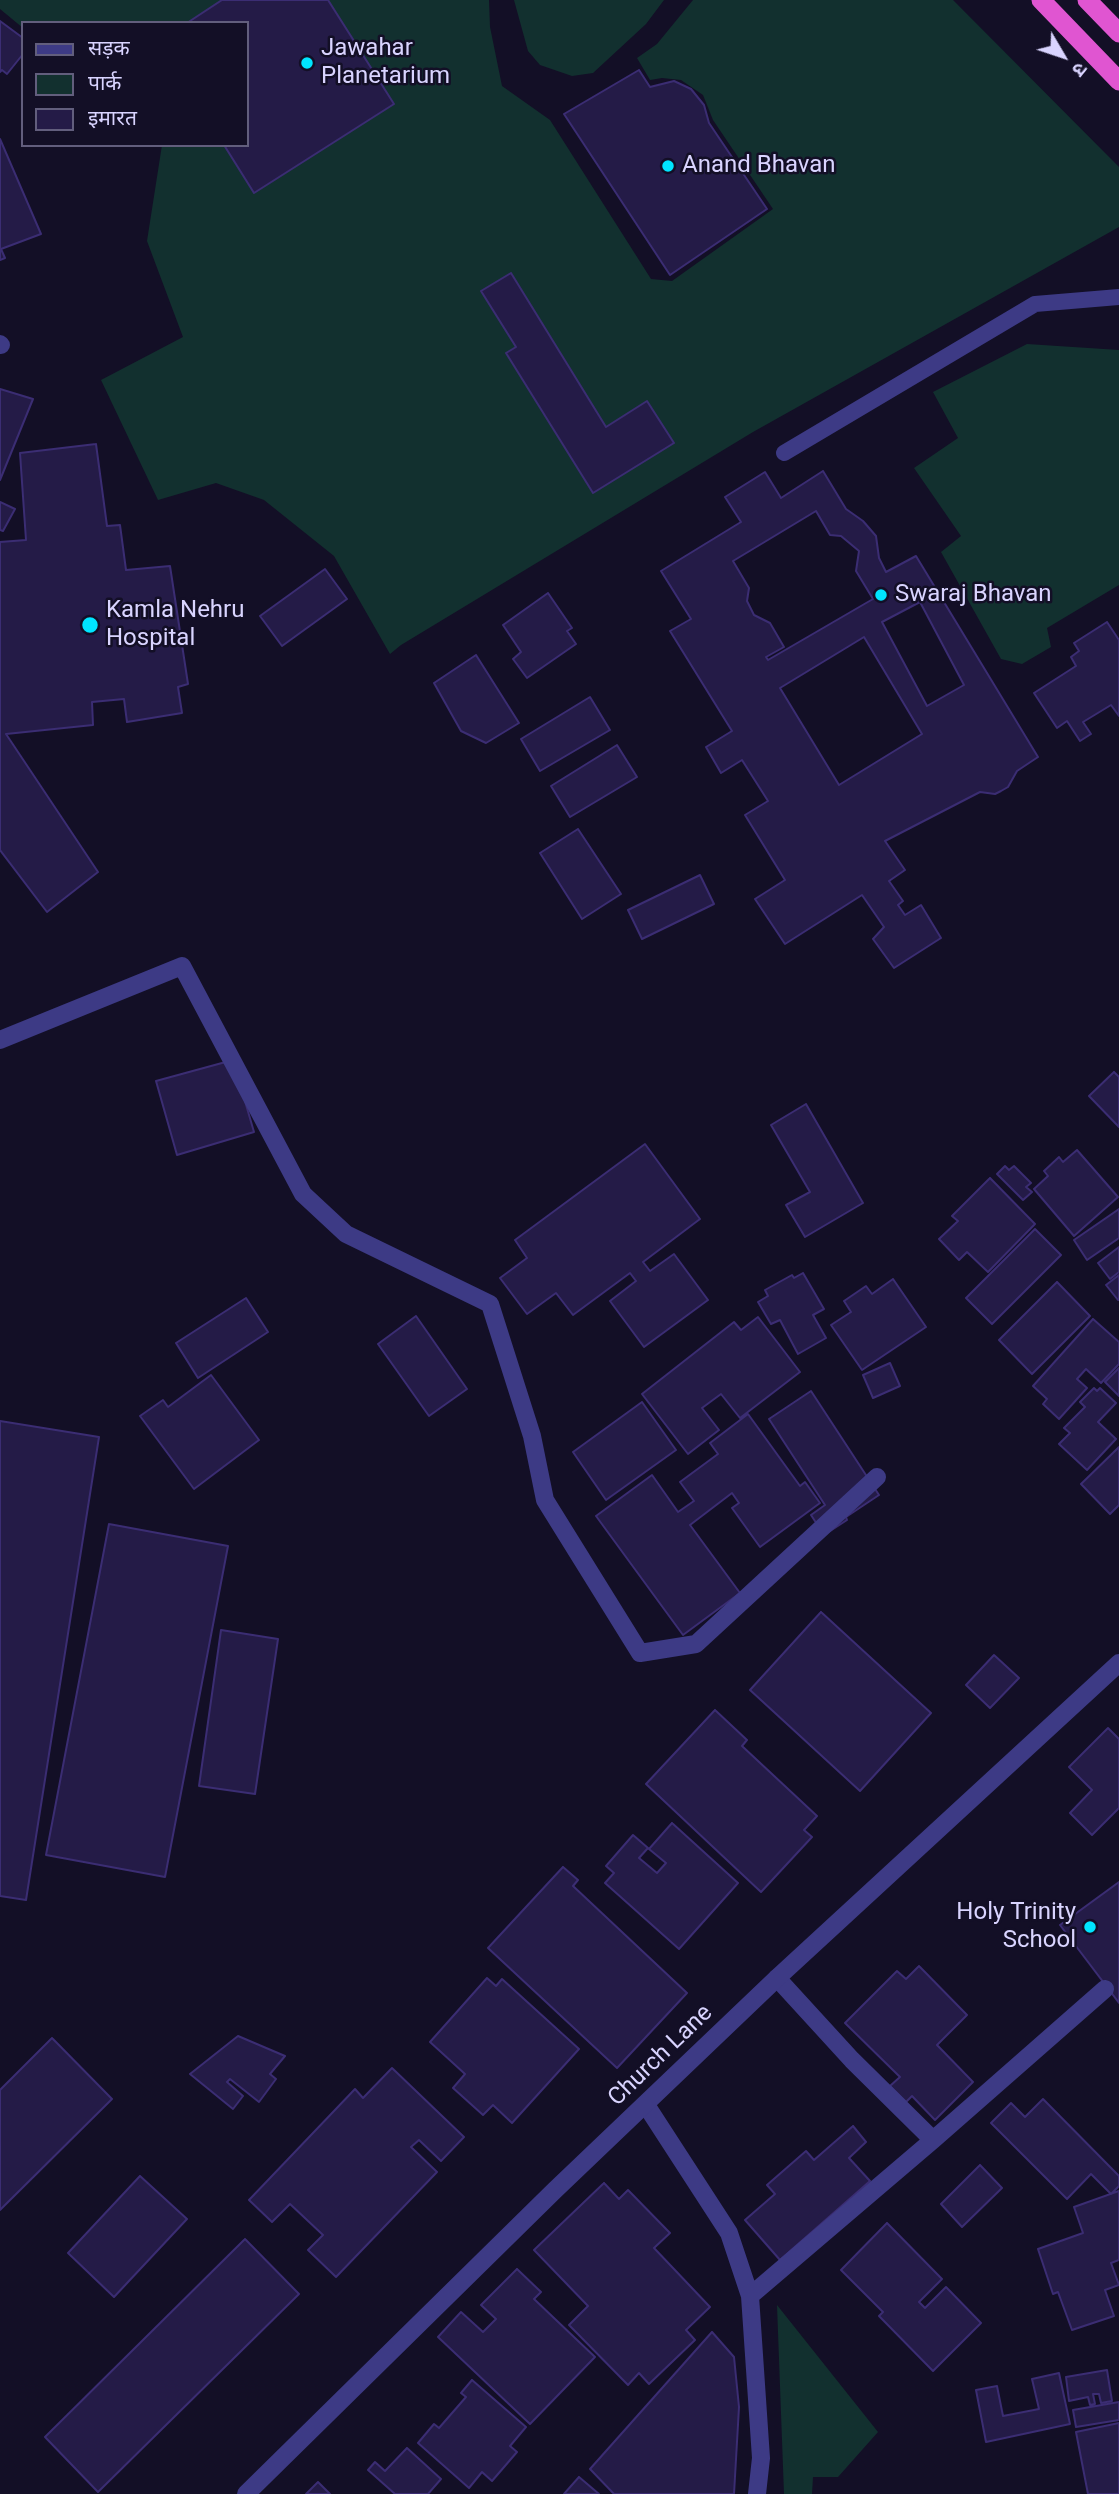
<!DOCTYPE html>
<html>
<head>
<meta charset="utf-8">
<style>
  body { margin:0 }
  #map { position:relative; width:1119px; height:2494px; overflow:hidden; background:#130f26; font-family:Roboto,"Noto Sans Devanagari",sans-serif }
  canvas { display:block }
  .legend { position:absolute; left:21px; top:21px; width:228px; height:126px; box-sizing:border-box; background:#130f26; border:2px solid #625e7d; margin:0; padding:9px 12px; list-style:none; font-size:21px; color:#d9d4ff }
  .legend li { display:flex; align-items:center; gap:14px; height:35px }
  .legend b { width:35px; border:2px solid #625e7d }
  .north { position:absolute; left:1028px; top:21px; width:70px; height:70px; -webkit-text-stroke:5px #130f26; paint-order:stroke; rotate:129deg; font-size:19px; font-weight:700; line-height:28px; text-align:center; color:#d9d4ff }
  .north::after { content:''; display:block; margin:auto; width:24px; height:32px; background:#d9d4ff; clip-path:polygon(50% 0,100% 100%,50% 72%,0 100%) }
</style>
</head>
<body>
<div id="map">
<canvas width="1119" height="2494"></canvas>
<ul class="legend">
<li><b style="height:9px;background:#3d3a85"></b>सड़क</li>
<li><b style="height:19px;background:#12302f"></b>पार्क</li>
<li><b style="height:19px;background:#241b47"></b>इमारत</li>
</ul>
<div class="north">उ</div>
</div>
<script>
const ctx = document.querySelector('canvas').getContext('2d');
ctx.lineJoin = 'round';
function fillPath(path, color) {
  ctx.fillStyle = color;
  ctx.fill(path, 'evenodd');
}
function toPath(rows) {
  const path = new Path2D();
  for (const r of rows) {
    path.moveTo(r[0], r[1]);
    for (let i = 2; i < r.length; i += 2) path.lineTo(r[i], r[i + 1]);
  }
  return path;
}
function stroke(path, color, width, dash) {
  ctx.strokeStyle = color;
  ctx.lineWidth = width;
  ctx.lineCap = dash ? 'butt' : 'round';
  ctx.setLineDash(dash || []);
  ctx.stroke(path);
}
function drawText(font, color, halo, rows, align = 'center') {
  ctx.font = font + ' Roboto,sans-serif';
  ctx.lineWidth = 5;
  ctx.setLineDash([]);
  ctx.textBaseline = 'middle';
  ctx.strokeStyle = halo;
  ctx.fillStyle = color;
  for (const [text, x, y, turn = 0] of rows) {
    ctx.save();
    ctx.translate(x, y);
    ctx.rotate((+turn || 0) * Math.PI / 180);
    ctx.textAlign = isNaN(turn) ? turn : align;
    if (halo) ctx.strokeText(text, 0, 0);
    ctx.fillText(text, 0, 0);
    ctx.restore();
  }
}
const green = toPath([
  [0,0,489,0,490,27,502,86,550,120,651,279,672,281,773,209,713,120,703,95,681,80,662,78,650,80,637,58,657,44,693,0,953,0,1119,167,1119,227,753,432,401,645,390,654,334,556,264,500,216,483,158,500,101,380,183,337,147,241,162,145,247,145,247,23,23,23,23,28,0,9],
  [514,0,664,0,646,24,593,73,572,76,540,65,528,51],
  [1027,344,1119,350,1119,585,1047,628,1051,647,1022,664,1001,659,941,552,961,536,914,468,958,438,933,392],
  [777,2305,878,2432,838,2477,813,2477,812,2494,784,2494]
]);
const building = toPath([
  [222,0,328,0,394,104,254,193,224,145,247,145,247,23,187,23,222,0],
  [0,21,23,38,23,54,7,74,2,70,0,72,0,21],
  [639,70,650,87,674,81,691,89,704,105,709,123,767,209,670,275,564,114,639,70],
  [0,139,41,234,1,249,5,258,0,260,0,139],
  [511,273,606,427,647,401,674,443,593,493,506,353,516,347,481,291,511,273],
  [0,389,33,399,0,480,0,389],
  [96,444,107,526,120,525,126,570,170,566,188,684,178,687,182,713,127,722,124,699,92,702,93,725,6,734,98,872,47,912,0,850,0,542,26,540,20,453,96,444],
  [823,471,846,509,863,521,876,536,879,558,886,572,916,556,1038,757,1017,771,1008,787,1001,791,995,794,980,792,885,841,905,870,889,881,903,901,898,905,905,915,921,905,941,938,894,968,873,939,884,927,862,895,785,944,755,899,785,880,745,815,768,801,742,760,721,773,706,747,732,731,670,631,691,619,661,571,741,522,725,497,765,472,781,498,823,471],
  [816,511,830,535,841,536,859,551,856,571,873,599,768,660,766,657,784,647,770,623,754,615,747,601,749,588,733,561,816,511],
  [920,602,964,685,927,706,882,622,920,602],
  [864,637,922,734,839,785,780,688,864,637],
  [0,502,15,509,3,531,0,530,0,502],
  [325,569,347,599,282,646,260,616,325,569],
  [548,593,572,628,567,631,576,644,527,678,513,659,521,652,503,625,548,593],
  [1107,622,1119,640,1119,716,1111,705,1083,722,1091,734,1080,741,1067,721,1057,728,1034,693,1076,666,1071,657,1079,651,1074,643,1107,622],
  [476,655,519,723,486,743,461,731,434,683,476,655],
  [590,697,610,730,540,771,521,739,590,697],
  [617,745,637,777,570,817,551,786,617,745],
  [578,829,621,894,582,919,540,853,578,829],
  [700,875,714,904,642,939,628,910,700,875],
  [233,1060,254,1132,177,1155,156,1081,233,1060],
  [1114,1072,1119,1077,1119,1127,1089,1096,1114,1072],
  [806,1104,863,1203,805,1237,786,1205,810,1192,771,1125,806,1104],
  [645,1144,700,1219,643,1262,650,1271,674,1254,708,1300,644,1347,610,1301,636,1281,630,1273,573,1315,556,1293,527,1314,500,1278,527,1258,515,1240,645,1144],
  [1077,1150,1118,1197,1074,1236,1034,1189,1048,1176,1044,1171,1059,1157,1063,1162,1077,1150],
  [1005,1166,1009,1170,1014,1166,1031,1183,1026,1187,1032,1192,1023,1200,997,1174,1005,1166],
  [990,1178,1035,1224,988,1272,967,1252,959,1260,939,1239,958,1221,952,1216,990,1178],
  [1119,1209,1119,1238,1087,1260,1074,1240,1119,1209],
  [1035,1229,1061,1255,992,1324,966,1298,1035,1229],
  [1119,1247,1119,1272,1110,1279,1098,1263,1119,1247],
  [803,1273,824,1309,813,1315,826,1338,798,1354,780,1320,771,1324,758,1302,768,1296,765,1290,792,1275,794,1278,803,1273],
  [1119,1275,1119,1300,1118,1300,1106,1285,1119,1275],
  [893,1279,926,1327,862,1370,831,1325,851,1312,844,1301,866,1286,872,1294,893,1279],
  [1057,1282,1090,1316,1032,1374,999,1340,1057,1282],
  [246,1298,268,1332,198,1378,176,1343,246,1298],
  [416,1316,467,1389,429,1416,378,1344,416,1316],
  [758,1317,800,1372,740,1418,721,1394,702,1408,719,1430,688,1454,642,1394,734,1322,741,1330,758,1317],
  [1093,1319,1119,1342,1119,1364,1101,1383,1086,1369,1077,1379,1087,1388,1059,1419,1043,1404,1047,1399,1033,1386,1093,1319],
  [890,1363,900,1386,873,1398,863,1375,890,1363],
  [1119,1368,1119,1396,1105,1382,1119,1368],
  [211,1375,259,1440,194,1489,140,1416,163,1400,168,1407,211,1375],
  [1094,1388,1097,1391,1100,1388,1116,1403,1098,1422,1116,1439,1087,1470,1059,1444,1070,1433,1064,1428,1085,1407,1080,1402,1094,1388],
  [811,1391,879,1495,846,1517,847,1520,824,1535,811,1515,825,1505,769,1419,811,1391],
  [642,1402,676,1450,606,1500,573,1452,642,1402],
  [748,1414,800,1486,805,1482,820,1503,760,1547,732,1508,739,1503,732,1493,690,1525,740,1593,683,1635,596,1516,652,1475,678,1512,694,1501,680,1482,718,1454,710,1443,748,1414],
  [0,1421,99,1437,26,1900,0,1896,0,1421],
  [1119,1447,1119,1505,1110,1514,1081,1484,1119,1447],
  [109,1524,228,1546,165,1877,46,1855,109,1524],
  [821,1612,931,1713,860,1791,750,1690,821,1612],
  [221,1630,278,1639,255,1794,199,1786,221,1630],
  [994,1655,1019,1678,990,1708,966,1685,994,1655],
  [715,1710,747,1740,742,1746,817,1816,804,1830,812,1837,761,1892,646,1784,715,1710],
  [1108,1728,1119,1739,1119,1808,1092,1835,1070,1813,1092,1790,1069,1767,1108,1728],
  [672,1823,738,1883,679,1949,605,1883,614,1873,606,1866,633,1835,648,1848,639,1858,657,1873,666,1863,649,1849,672,1823],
  [563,1867,578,1880,573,1886,687,1993,617,2068,488,1948,563,1867],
  [1119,1882,1119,2003,1060,1925,1119,1882],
  [919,1966,967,2015,937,2045,973,2082,935,2120,912,2096,906,2102,890,2086,900,2077,845,2023,897,1971,906,1979,919,1966],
  [487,1978,496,1986,502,1979,579,2049,512,2123,493,2105,483,2115,453,2088,465,2074,430,2042,487,1978],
  [238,2036,285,2056,270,2074,276,2079,259,2102,230,2079,227,2082,243,2096,233,2109,190,2074,238,2036],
  [52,2038,112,2099,0,2210,0,2090,52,2038],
  [392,2068,464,2137,441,2161,419,2140,411,2147,437,2172,336,2277,308,2250,323,2235,290,2204,272,2222,249,2200,355,2089,363,2098,392,2068],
  [1043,2099,1119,2176,1119,2186,1111,2194,1091,2174,1067,2199,991,2123,1011,2103,1025,2117,1043,2099],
  [853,2126,866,2142,849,2158,870,2181,780,2260,745,2220,775,2194,767,2185,806,2151,814,2160,853,2126],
  [980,2165,1002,2188,962,2227,941,2204,980,2165],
  [140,2176,187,2219,114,2297,68,2253,140,2176],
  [604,2183,619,2199,628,2190,670,2233,654,2248,710,2307,686,2330,695,2340,649,2384,639,2373,628,2385,569,2325,588,2306,534,2250,604,2183],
  [1119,2191,1119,2260,1111,2263,1119,2285,1105,2290,1114,2316,1072,2330,1058,2292,1053,2294,1038,2249,1083,2233,1074,2207,1119,2191],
  [887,2223,942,2279,919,2302,925,2308,946,2287,981,2323,933,2371,879,2316,883,2312,841,2270,887,2223],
  [245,2239,299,2294,98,2492,45,2437,245,2239],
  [517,2269,541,2292,534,2299,595,2357,530,2424,438,2337,461,2312,483,2332,496,2319,481,2305,517,2269],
  [712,2332,734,2357,739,2407,734,2494,614,2494,590,2469,712,2332],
  [1107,2370,1112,2401,1101,2403,1099,2394,1093,2394,1095,2404,1090,2405,1088,2397,1069,2401,1066,2377,1107,2370],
  [1059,2373,1070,2424,986,2442,976,2390,997,2386,1003,2416,1039,2409,1032,2379,1059,2373],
  [472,2380,526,2427,510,2446,517,2452,492,2481,482,2472,469,2488,418,2443,434,2424,439,2428,466,2397,461,2393,472,2380],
  [1119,2402,1119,2420,1076,2427,1073,2410,1119,2402],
  [1119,2423,1119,2494,1088,2494,1076,2432,1119,2423],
  [407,2448,441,2479,428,2494,395,2494,368,2470,375,2462,385,2471,407,2448],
  [579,2477,599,2494,564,2494,579,2477],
  [318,2482,330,2494,306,2494,318,2482]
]);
const service = toPath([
  [784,453,1035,304,1119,297]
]);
const minor = toPath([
  [0,344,1,345],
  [0,1040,182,966,303,1194,346,1234,490,1304,532,1436,545,1500,640,1653,696,1644,877,1477],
  [777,1978,852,2060,933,2140],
  [646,2105,729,2233,750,2296,761,2458,757,2494],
  [750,2296,933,2140,1105,1989]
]);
const tertiary = toPath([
  [246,2494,555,2190,777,1978,1119,1663]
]);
const trunk = toPath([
  [1041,0,1119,81],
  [1087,0,1119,33]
]);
const markers = [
  [307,63,7,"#00e5ff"],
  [668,166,7,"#00e5ff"],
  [881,595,7,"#00e5ff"],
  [90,625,9,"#00e5ff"],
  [1090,1927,7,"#00e5ff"]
];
const poiNames = [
  ["Jawahar",321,49],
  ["Planetarium",321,77],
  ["Anand Bhavan",682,166],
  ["Swaraj Bhavan",895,595],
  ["Kamla Nehru",106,611],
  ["Hospital",106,639],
  ["Holy Trinity",1076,1913,"right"],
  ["School",1076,1941,"right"]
];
const streetNames = [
  ["Church Lane",661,2056,-44]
];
fillPath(green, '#12302f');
fillPath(building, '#241b47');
stroke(building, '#3b2d73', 2);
stroke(service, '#3d3a85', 16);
stroke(minor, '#3d3a85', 18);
stroke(tertiary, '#3d3a85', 18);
stroke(trunk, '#e055d1', 19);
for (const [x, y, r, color] of markers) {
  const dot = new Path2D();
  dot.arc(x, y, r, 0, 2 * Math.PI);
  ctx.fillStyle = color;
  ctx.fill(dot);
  stroke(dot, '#130f26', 2.5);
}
drawText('24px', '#d9d4ff', '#130f26', poiNames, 'left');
drawText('24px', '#d9d4ff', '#130f26', streetNames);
</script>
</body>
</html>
